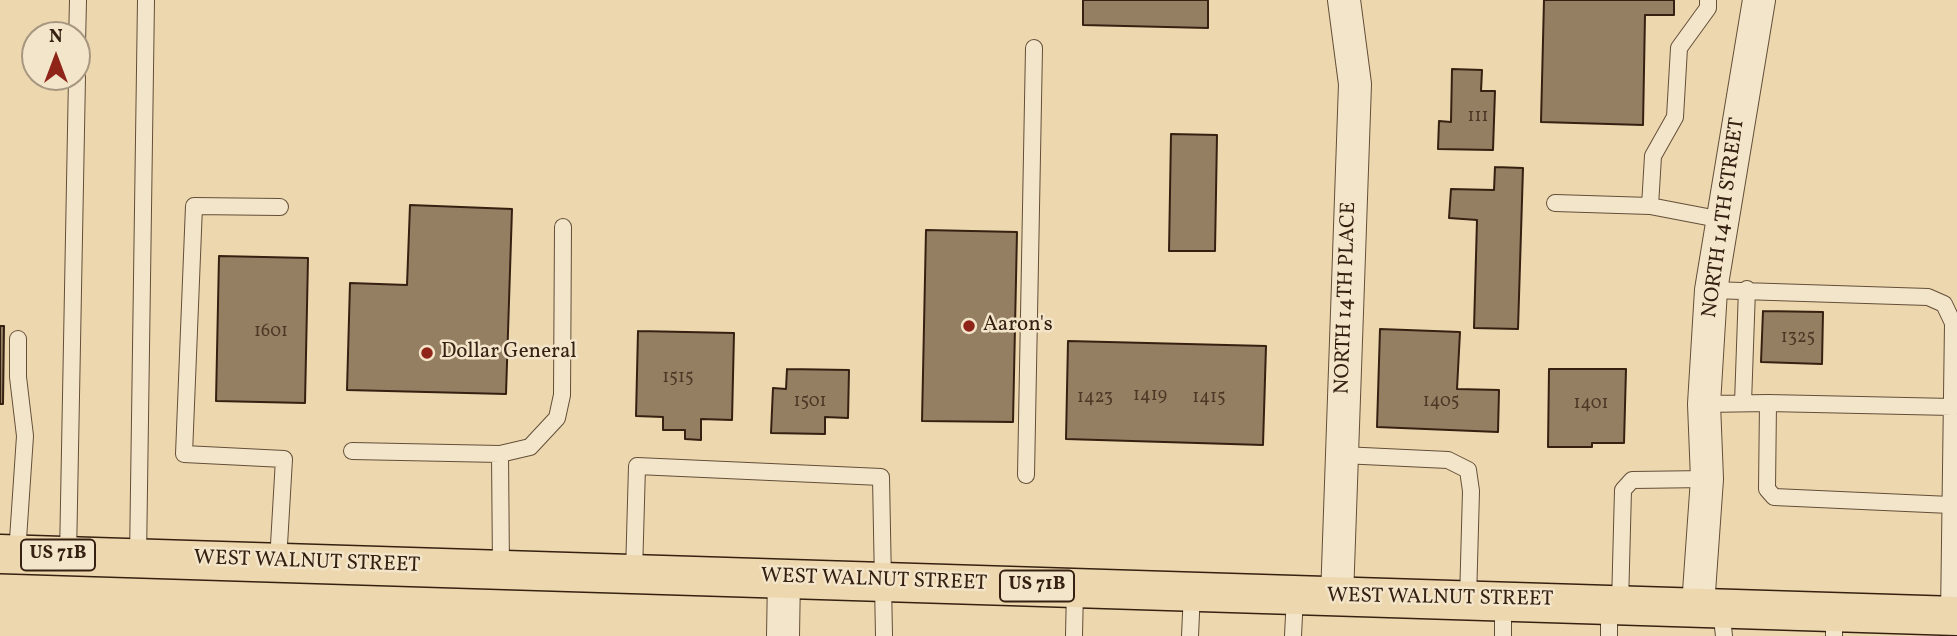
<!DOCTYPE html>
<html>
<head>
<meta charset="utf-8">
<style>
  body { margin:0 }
  #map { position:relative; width:1957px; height:636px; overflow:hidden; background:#edd7ae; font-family:Vollkorn,serif }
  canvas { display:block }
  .north { position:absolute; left:21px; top:21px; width:70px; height:70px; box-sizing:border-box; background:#f3e5ca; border:2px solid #a79680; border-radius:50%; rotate:0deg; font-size:19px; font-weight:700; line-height:28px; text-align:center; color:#352011 }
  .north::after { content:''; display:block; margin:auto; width:24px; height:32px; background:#8f2418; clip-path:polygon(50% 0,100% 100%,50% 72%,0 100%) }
</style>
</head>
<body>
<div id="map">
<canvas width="1957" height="636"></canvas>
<div class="north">N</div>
</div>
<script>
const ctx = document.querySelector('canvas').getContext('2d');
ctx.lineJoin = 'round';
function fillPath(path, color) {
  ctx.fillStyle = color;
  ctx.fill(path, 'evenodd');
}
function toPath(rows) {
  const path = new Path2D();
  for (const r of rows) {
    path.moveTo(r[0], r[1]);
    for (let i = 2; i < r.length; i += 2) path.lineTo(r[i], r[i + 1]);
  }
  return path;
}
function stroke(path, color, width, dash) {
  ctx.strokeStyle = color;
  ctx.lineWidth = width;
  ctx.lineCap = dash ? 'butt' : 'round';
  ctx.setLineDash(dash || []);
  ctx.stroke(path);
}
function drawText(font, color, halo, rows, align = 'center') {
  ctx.font = font + ' Vollkorn,serif';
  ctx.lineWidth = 5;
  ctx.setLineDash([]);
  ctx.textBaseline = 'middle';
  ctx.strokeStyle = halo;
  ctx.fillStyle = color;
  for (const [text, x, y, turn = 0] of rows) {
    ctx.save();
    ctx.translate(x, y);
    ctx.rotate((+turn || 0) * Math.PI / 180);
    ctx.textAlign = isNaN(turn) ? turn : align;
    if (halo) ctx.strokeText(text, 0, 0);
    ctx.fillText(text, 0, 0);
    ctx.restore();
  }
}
const building = toPath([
  [1083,0,1208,0,1208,28,1083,25,1083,0],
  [1544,0,1674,0,1674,15,1645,15,1643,125,1541,122,1544,0],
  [1452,69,1482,70,1481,91,1495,91,1493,150,1438,149,1439,121,1451,122,1452,69],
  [1171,134,1217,135,1215,251,1169,251,1171,134],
  [1495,167,1523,168,1518,329,1474,328,1477,220,1449,218,1451,189,1494,190,1495,167],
  [410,205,512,209,506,394,347,390,350,283,407,285,410,205],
  [926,230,1017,232,1013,422,922,421,926,230],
  [219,256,308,258,305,403,216,401,219,256],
  [1763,311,1823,312,1822,364,1761,362,1763,311],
  [0,326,4,326,3,404,0,404,0,326],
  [1380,329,1460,332,1457,389,1499,390,1498,432,1377,427,1380,329],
  [638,331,734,333,732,420,701,419,701,440,685,439,685,430,663,430,663,417,636,416,638,331],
  [1068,341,1266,346,1263,445,1066,439,1068,341],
  [787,369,849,370,848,418,825,417,825,434,771,433,773,388,786,389,787,369],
  [1549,369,1626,369,1624,443,1592,443,1592,447,1548,447,1549,369]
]);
const service = toPath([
  [1708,0,1708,8,1679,48,1675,117,1653,156,1650,206,1723,220],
  [77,44,78,0],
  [1555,203,1650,206],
  [1711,290,1928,297,1944,304,1953,323,1949,615],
  [1743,403,1747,289],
  [1768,403,1952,407],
  [1704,404,1768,403,1767,489,1774,497,1950,505],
  [352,451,500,454,501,569],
  [500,454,530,447,557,418,562,395,563,227],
  [1342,455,1448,460,1468,470,1471,491,1468,600],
  [1026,475,1034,48],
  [17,554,25,436,18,377,18,339],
  [68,556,77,77],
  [138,558,146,0],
  [278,562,284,459,184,454,194,206,280,207],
  [634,573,637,466,881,477,884,636],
  [1620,604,1623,490,1632,480,1707,479],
  [1721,609,1724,636],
  [1074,636,1075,588],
  [1190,636,1192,592],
  [1293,636,1295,595],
  [1503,636,1503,601],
  [1609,636,1609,604],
  [1834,636,1834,611]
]);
const minor = toPath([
  [1337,597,1355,84,1344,0],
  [1698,606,1707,479,1704,404,1711,290,1759,0],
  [783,636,784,577]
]);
const primary = toPath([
  [0,554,1957,616]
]);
const markers = [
  [969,326,7,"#8f2418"],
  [427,353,7,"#8f2418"]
];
const numberNames = [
  ["111",1478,118],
  ["1601",271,333],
  ["1325",1798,339],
  ["1515",678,379],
  ["1419",1150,397],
  ["1423",1095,399],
  ["1415",1209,399],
  ["1501",810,403],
  ["1405",1441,403],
  ["1401",1591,405]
];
const shields = [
  [58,555,74],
  [1037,586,74]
];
const shieldNames = [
  ["US 71B",58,555],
  ["US 71B",1037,586]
];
const streetNames = [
  ["NORTH 14TH STREET",1725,218,-82],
  ["NORTH 14TH PLACE",1347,298,-88],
  ["WEST WALNUT STREET",307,563,2],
  ["WEST WALNUT STREET",874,581,2],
  ["WEST WALNUT STREET",1440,599,1]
];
const poiNames = [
  ["Aaron's",983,326],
  ["Dollar General",441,353]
];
fillPath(building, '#957f63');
stroke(building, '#352011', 2);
stroke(service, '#634e38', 18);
stroke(minor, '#634e38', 34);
stroke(primary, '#352011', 41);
stroke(service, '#f3e5ca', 16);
stroke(minor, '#f3e5ca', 32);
stroke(primary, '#edd7ae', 38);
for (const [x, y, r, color] of markers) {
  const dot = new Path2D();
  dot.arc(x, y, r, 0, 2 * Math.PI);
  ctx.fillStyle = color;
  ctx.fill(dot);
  stroke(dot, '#f3e5ca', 2.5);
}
drawText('18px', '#4d3826', null, numberNames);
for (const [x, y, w] of shields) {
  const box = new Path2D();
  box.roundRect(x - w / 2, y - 15.5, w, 31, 5);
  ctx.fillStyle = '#f3e5ca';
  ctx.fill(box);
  stroke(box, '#352011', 2);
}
drawText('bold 19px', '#352011', null, shieldNames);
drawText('21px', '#352011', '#f3e5ca', streetNames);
drawText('21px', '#352011', '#f3e5ca', poiNames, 'left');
</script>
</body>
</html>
